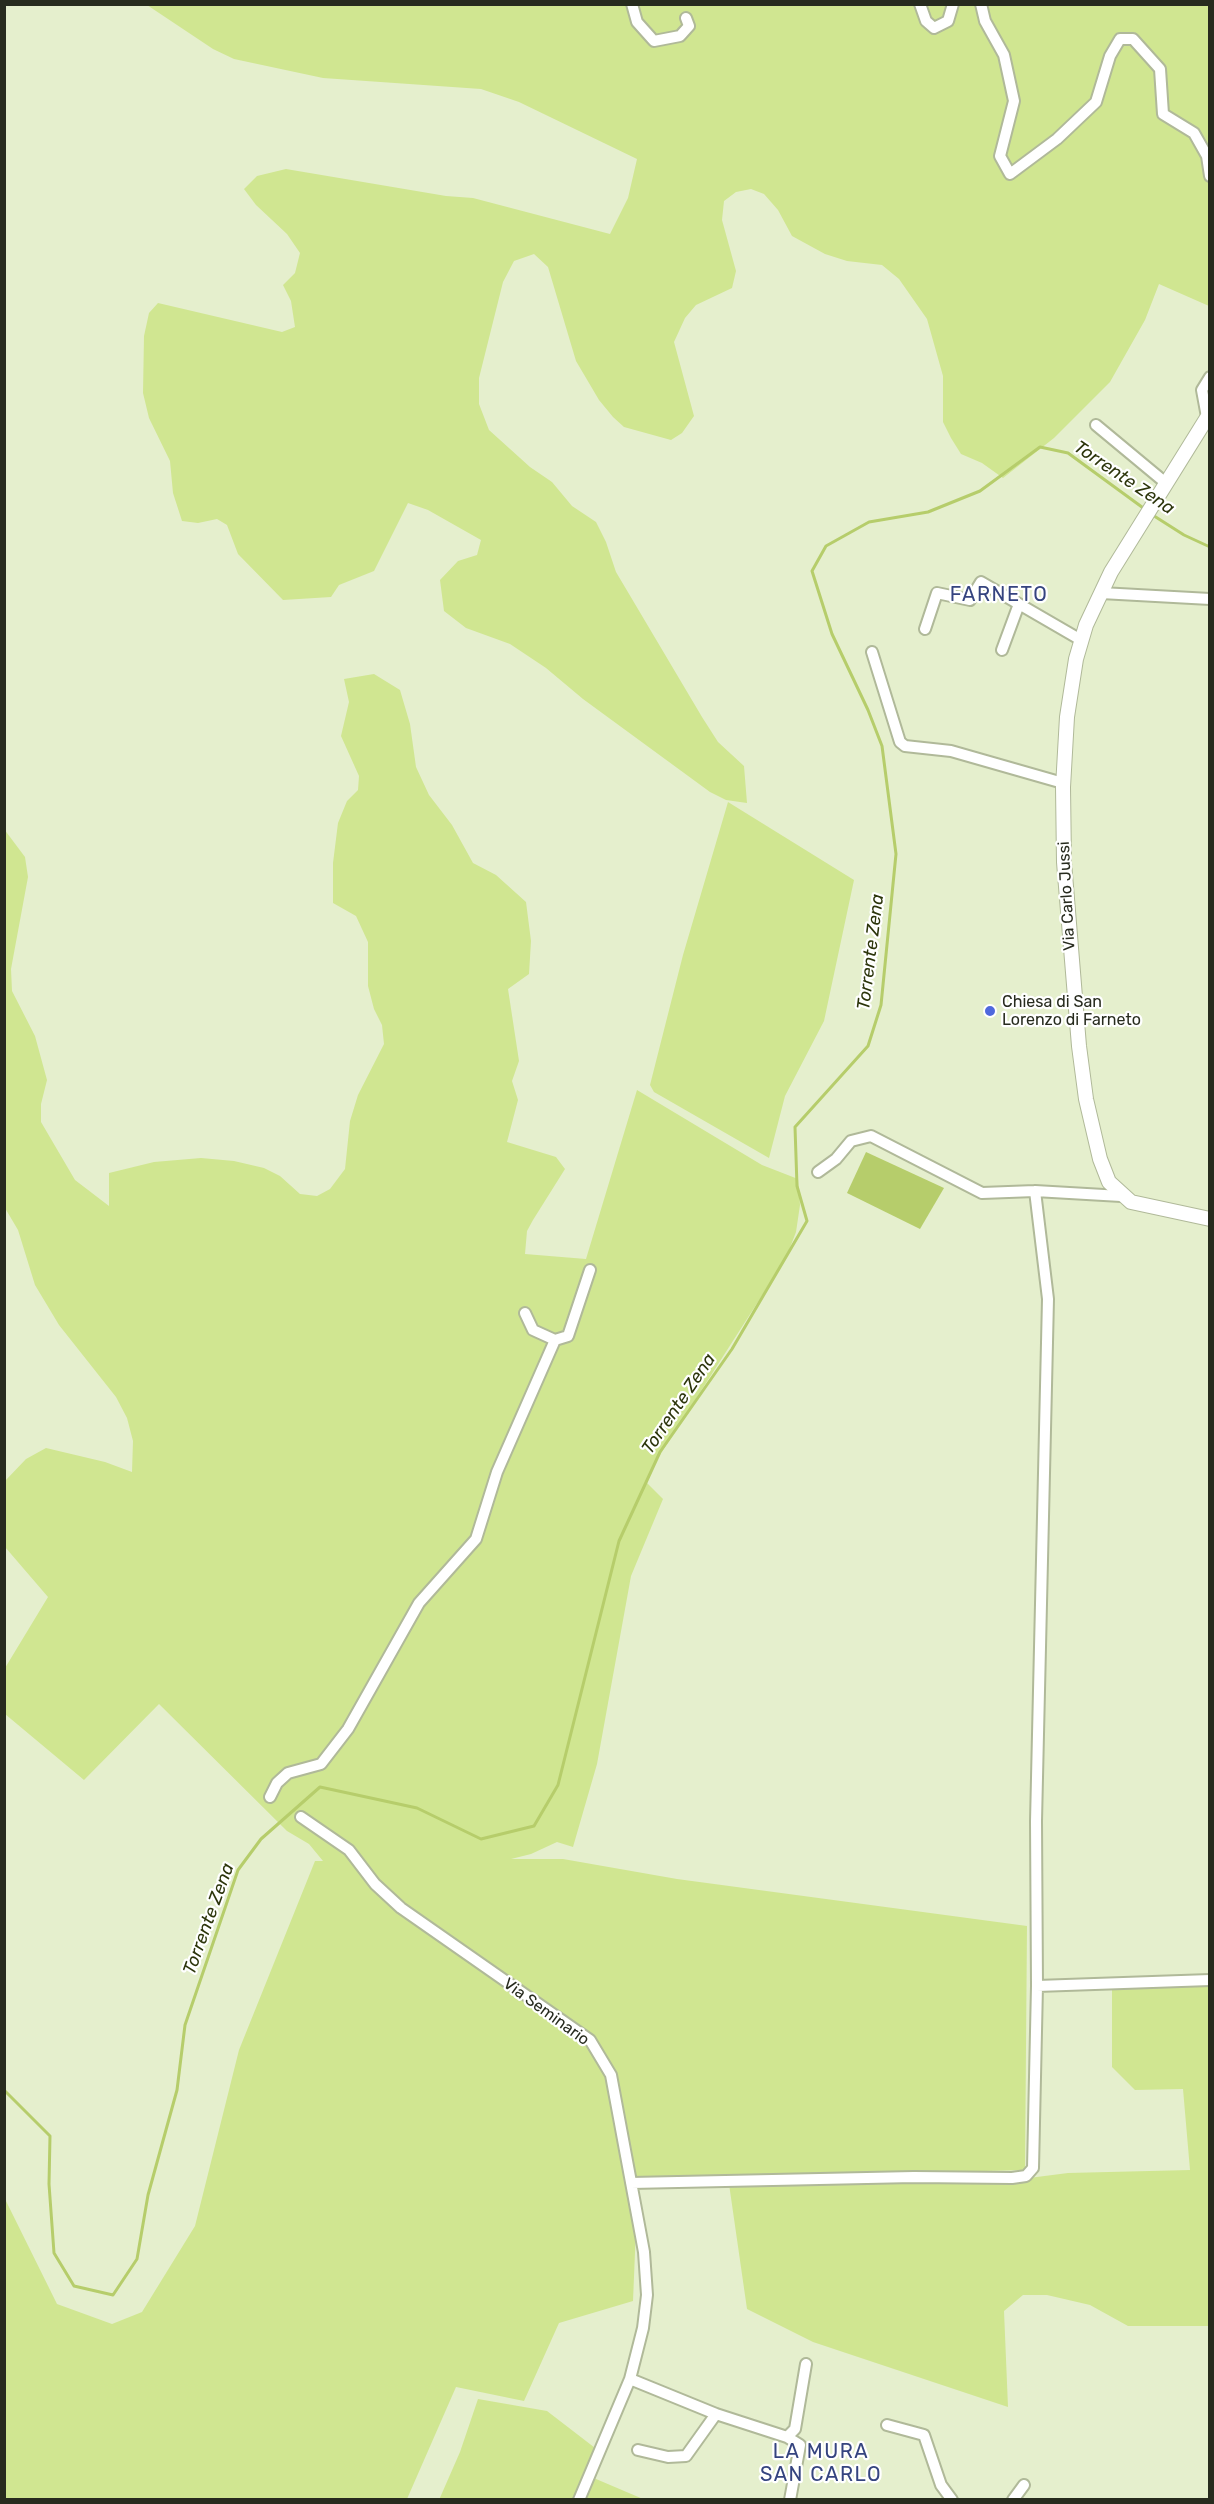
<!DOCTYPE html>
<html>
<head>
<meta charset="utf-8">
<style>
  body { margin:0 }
  #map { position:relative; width:1214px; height:2504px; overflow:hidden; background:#e5efcd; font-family:Rubik,sans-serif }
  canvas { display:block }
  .frame { position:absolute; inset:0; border:6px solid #272b1e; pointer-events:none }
</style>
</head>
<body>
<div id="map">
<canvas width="1214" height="2504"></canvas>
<div class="frame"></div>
</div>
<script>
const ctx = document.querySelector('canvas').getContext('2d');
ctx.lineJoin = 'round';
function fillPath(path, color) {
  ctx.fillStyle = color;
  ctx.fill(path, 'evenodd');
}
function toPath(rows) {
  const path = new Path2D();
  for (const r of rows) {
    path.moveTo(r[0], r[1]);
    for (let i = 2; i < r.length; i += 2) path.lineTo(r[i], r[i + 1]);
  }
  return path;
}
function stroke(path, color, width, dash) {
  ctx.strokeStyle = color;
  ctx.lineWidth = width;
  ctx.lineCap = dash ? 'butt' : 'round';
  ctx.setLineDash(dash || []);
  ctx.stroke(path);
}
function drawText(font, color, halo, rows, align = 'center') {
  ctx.font = font + ' Rubik,sans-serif';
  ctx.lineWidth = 4.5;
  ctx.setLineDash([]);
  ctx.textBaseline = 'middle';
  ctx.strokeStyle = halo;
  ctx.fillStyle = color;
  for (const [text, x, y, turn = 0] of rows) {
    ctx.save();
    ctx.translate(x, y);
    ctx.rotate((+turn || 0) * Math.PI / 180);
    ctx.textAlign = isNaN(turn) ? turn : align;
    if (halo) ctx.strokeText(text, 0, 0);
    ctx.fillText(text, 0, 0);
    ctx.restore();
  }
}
const green = toPath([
  [147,5,1209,5,1209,306,1159,284,1145,320,1110,382,1054,438,1003,478,982,463,961,454,951,438,943,422,943,376,927,319,899,279,882,265,847,261,825,254,792,236,778,210,764,194,751,189,736,192,724,201,722,220,736,271,732,288,696,305,685,318,674,342,694,416,682,433,671,440,624,427,613,417,599,400,576,361,548,267,534,254,514,261,503,282,479,378,479,404,489,430,530,467,552,482,572,506,596,522,606,542,616,572,702,717,718,742,744,766,747,803,726,800,710,792,583,699,546,668,510,644,466,628,444,611,440,580,458,561,477,555,481,540,428,510,408,503,374,571,339,585,331,597,283,600,238,554,227,525,217,519,198,523,182,521,173,493,170,461,149,418,143,393,144,336,149,313,158,303,282,332,295,327,291,301,283,285,295,273,300,253,287,234,256,205,244,189,257,176,286,169,446,196,473,198,610,234,628,198,637,159,519,102,481,89,323,78,234,59,213,49],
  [374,674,400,690,410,724,416,767,429,795,452,825,473,863,496,875,526,902,531,941,529,974,508,989,519,1061,512,1081,518,1100,507,1142,556,1157,565,1169,533,1220,527,1231,525,1254,586,1259,637,1090,762,1165,798,1179,800,1205,796,1232,786,1258,658,1458,647,1483,663,1499,631,1576,597,1764,573,1847,557,1842,531,1854,511,1859,563,1859,677,1879,1027,1926,1025,2170,829,2175,1029,2178,1068,2173,1190,2170,1183,2089,1135,2090,1112,2067,1112,1984,1209,1977,1209,2326,1128,2326,1090,2305,1047,2295,1023,2295,1004,2311,1008,2407,813,2342,747,2309,728,2177,638,2179,633,2301,559,2323,524,2401,456,2387,407,2499,5,2499,5,2199,57,2304,112,2324,142,2312,195,2226,239,2050,315,1861,323,1861,309,1844,287,1831,159,1704,84,1780,5,1714,5,1668,48,1597,5,1547,5,1481,26,1459,46,1448,105,1462,132,1472,133,1441,127,1418,116,1397,59,1325,35,1285,18,1230,5,1208,4,829,25,857,28,877,11,969,12,991,35,1036,47,1080,41,1104,41,1122,75,1180,109,1206,109,1173,154,1162,201,1158,234,1161,264,1168,280,1176,300,1194,317,1196,330,1189,345,1169,350,1121,358,1095,384,1044,382,1025,374,1009,368,986,368,942,356,916,333,903,333,863,338,823,347,801,358,790,359,776,341,736,349,702,344,679],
  [728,802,854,880,824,1021,785,1096,769,1158,654,1092,650,1085,683,955],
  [478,2399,547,2411,599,2451,589,2476,643,2499,439,2500,460,2452]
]);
const water = toPath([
  [866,1152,944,1188,920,1229,847,1193]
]);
const stream = toPath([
  [1151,514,1184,535,1210,547],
  [4,2090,50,2136,49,2184,54,2253,74,2286,113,2295,137,2259,148,2195,177,2090,185,2025,238,1870,261,1839,320,1787,417,1808,481,1839,534,1826,558,1785,619,1541,660,1452,732,1349,807,1221,797,1186,795,1127,868,1046,881,1005,896,854,882,746,868,710,832,634,812,571,826,546,869,522,928,512,980,491,1040,447,1068,453,1146,510]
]);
const minor = toPath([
  [632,4,637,22,654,41,680,36,689,26,686,18],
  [920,4,926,21,934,28,948,21,953,4],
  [981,4,985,21,1004,55,1014,101,1000,156,1010,174,1057,139,1096,102,1110,56,1120,39,1133,39,1160,69,1163,114,1194,133,1207,156,1210,176],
  [1207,417,1202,390,1210,377],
  [1096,425,1161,479],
  [1101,593,1210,599],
  [925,629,937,593,970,600,981,582,1081,640],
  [1002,650,1019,604],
  [872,652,900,742,905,746,951,751,1063,783],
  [818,1172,836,1159,851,1141,871,1136,982,1193,1035,1191,1121,1196],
  [525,1313,533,1330,555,1340],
  [270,1797,277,1783,288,1773,321,1764,348,1729,419,1603,476,1539,497,1472,555,1340,568,1336,590,1270],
  [301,1817,349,1850,375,1884,401,1908,590,2040,611,2075,644,2252,647,2295,643,2328,630,2379,579,2500],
  [1037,1986,1210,1980],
  [631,2183,914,2177,1012,2178,1026,2176,1033,2168,1037,1986,1036,1821,1048,1299,1035,1191],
  [630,2379,716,2414,787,2437,800,2445,790,2500],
  [887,2425,924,2435,941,2485,952,2500],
  [787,2437,795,2429,806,2364],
  [638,2450,668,2457,686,2456,716,2414],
  [1013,2500,1024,2485]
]);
const tertiary = toPath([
  [1210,413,1111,572,1086,625,1076,659,1067,717,1063,787,1064,862,1079,1046,1086,1099,1100,1159,1109,1182,1131,1202,1210,1219]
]);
const markers = [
  [990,1011,6,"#4f68dd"]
];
const streetNames = [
  ["Via Carlo Jussi",1067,896,-93],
  ["Via Seminario",546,2012,36]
];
const poiNames = [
  ["Chiesa di San",1002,1002],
  ["Lorenzo di Farneto",1002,1020]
];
const waterNames = [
  ["Torrente Zena",1124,478,34],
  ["Torrente Zena",871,952,-83],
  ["Torrente Zena",679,1404,-56],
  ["Torrente Zena",209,1919,-70]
];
const quarterNames = [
  ["FARNETO",999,595],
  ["LA MURA",821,2452],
  ["SAN CARLO",821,2475]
];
fillPath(green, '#d0e691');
fillPath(water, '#b6cd6b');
stroke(stream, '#b6cd6b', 3);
stroke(minor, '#b0b999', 14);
stroke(tertiary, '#b0b999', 16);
stroke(minor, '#fff', 10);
stroke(tertiary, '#fff', 14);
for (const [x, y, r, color] of markers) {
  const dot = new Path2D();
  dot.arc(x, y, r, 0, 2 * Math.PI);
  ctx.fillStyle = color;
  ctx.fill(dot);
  stroke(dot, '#fff', 2);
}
drawText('16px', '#272b1e', '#fff', streetNames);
drawText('16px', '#272b1e', '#fff', poiNames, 'left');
drawText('italic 18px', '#2c350b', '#fff', waterNames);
ctx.letterSpacing = '1.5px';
drawText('20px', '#35447f', '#fff', quarterNames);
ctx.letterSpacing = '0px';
</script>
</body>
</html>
